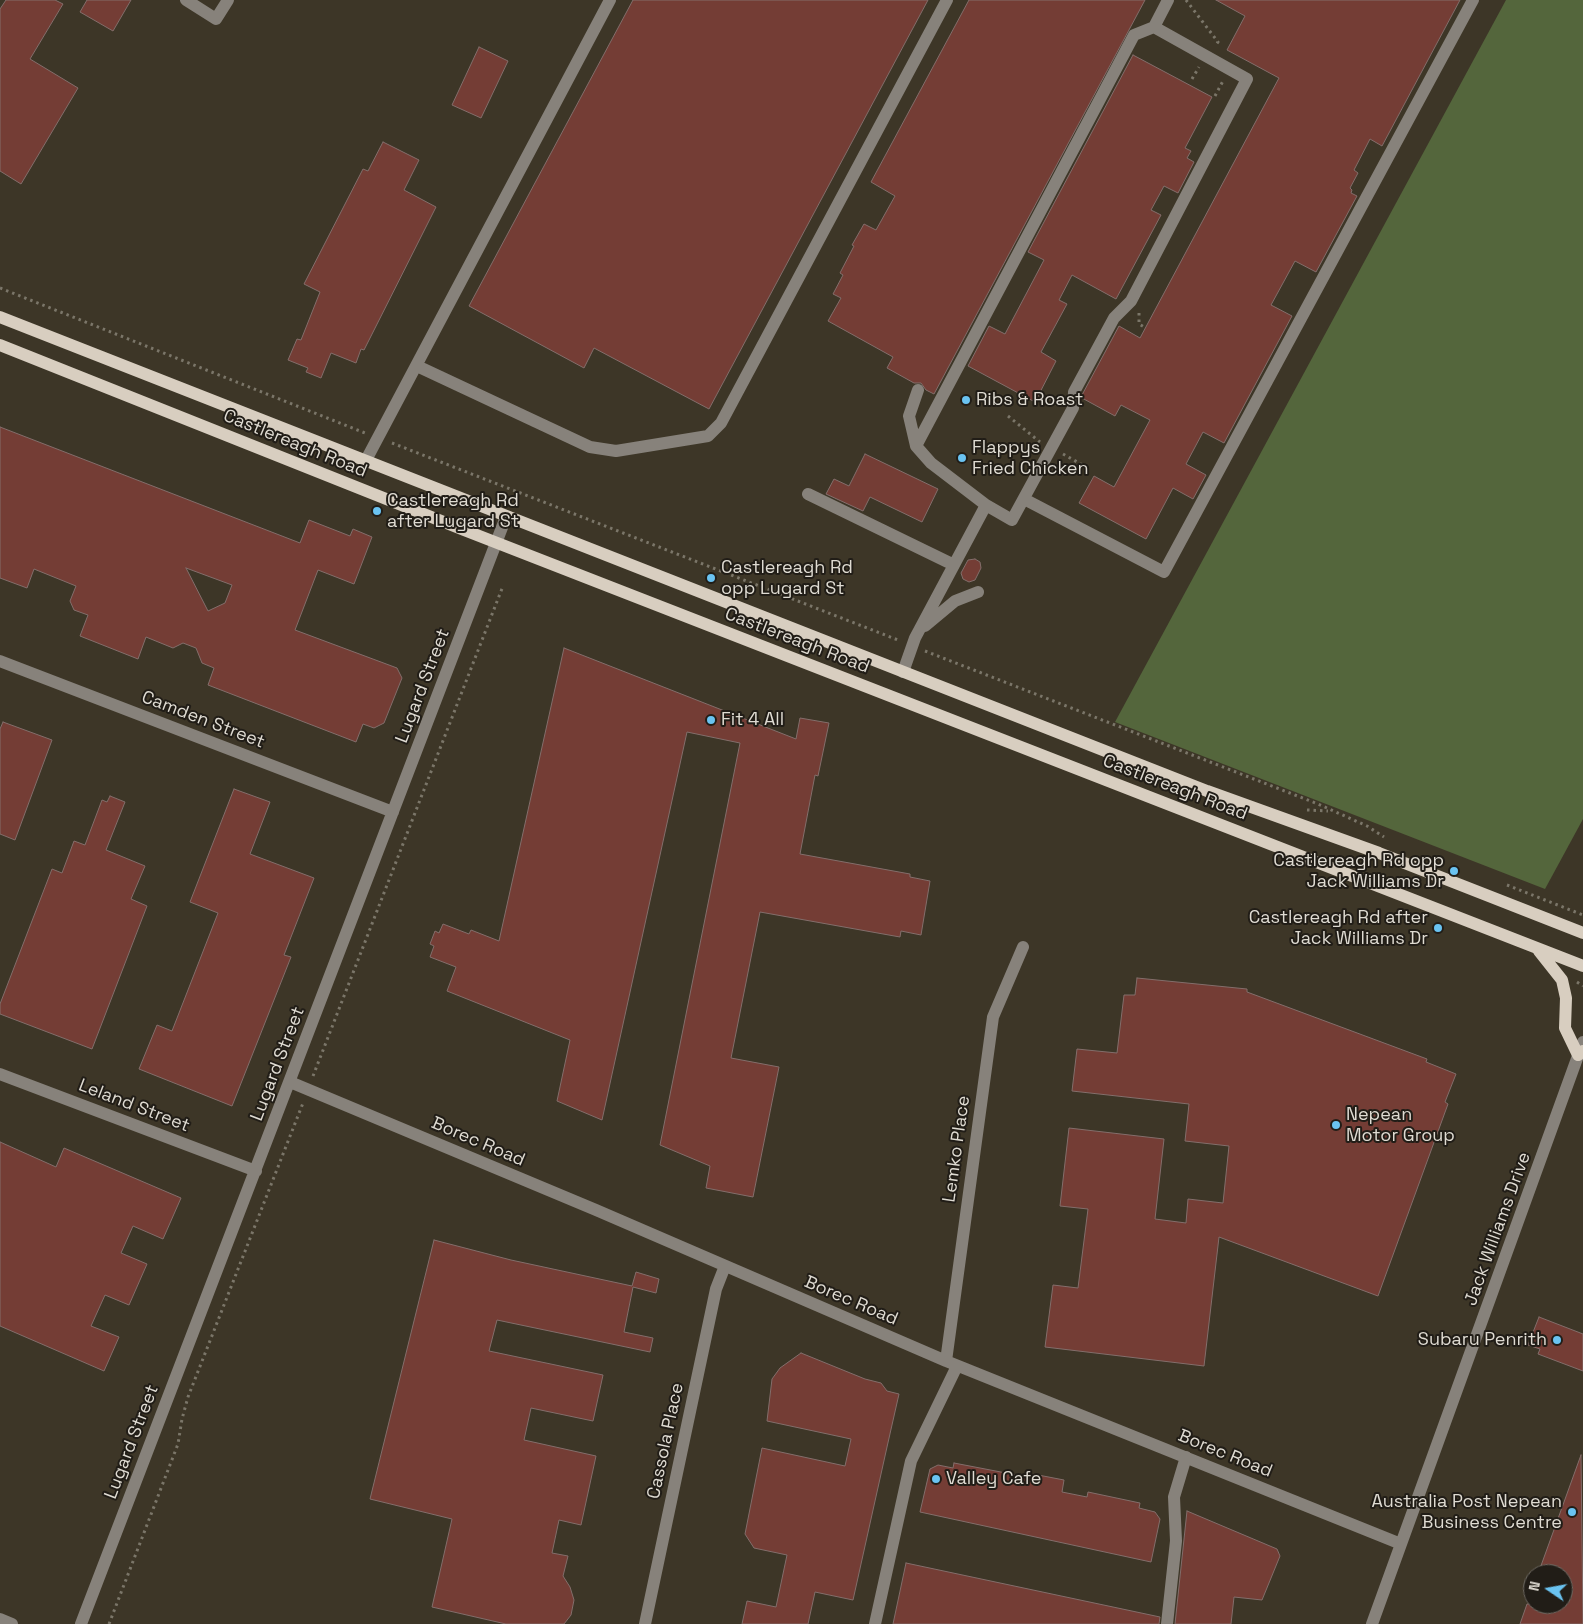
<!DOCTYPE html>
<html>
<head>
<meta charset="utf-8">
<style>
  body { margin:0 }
  #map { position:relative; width:1583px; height:1624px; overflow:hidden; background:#3d3627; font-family:"Space Grotesk",sans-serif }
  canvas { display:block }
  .north { position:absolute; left:1523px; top:1564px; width:50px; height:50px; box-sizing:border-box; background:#211d17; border:1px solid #6d6962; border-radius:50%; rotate:282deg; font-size:14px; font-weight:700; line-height:20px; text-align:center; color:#dfdbd2 }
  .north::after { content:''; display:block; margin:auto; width:18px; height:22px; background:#6ac3f1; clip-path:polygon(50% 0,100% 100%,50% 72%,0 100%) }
</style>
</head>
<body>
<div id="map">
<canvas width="1583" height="1624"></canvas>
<div class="north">N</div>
</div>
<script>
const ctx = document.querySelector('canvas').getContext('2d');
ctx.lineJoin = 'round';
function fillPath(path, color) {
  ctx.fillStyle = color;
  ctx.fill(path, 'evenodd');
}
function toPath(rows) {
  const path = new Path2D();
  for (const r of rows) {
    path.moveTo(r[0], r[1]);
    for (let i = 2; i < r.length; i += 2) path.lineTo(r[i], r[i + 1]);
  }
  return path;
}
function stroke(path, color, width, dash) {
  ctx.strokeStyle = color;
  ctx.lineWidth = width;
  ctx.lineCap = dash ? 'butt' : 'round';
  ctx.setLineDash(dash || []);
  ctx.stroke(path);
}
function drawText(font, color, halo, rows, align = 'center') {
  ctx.font = font + ' "Space Grotesk",sans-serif';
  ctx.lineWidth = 4;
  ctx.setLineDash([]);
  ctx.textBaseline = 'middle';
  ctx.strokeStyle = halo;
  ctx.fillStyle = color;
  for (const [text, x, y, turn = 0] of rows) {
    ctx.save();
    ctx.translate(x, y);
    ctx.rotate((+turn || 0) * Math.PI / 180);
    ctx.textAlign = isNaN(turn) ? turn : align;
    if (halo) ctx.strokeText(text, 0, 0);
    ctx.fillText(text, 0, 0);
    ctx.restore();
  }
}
const green = toPath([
  [1506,0,1583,0,1583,819,1545,889,1115,722]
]);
const building = toPath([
  [6,0,55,0,63,4,30,59,78,88,21,184,0,171,0,9,6,0],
  [87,0,131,0,113,31,80,12,87,0],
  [633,0,928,0,709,409,594,348,584,368,469,306,633,0],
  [969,0,1145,0,934,394,926,390,921,383,914,383,887,368,893,357,828,321,841,298,833,294,843,275,840,273,854,246,852,245,864,224,876,230,895,196,871,182,969,0],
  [1216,0,1460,0,1382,146,1370,139,1354,170,1358,173,1350,188,1352,190,1351,193,1357,196,1316,272,1295,261,1271,305,1292,316,1224,443,1203,432,1186,464,1206,475,1193,499,1173,488,1146,539,1079,503,1094,476,1114,487,1150,420,1121,405,1115,416,1082,398,1082,395,1119,326,1140,338,1279,78,1227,50,1245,16,1216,0],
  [479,47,508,61,481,118,452,105,479,47],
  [1133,55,1212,97,1185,148,1191,151,1187,158,1194,162,1178,193,1164,186,1151,210,1161,215,1116,299,1072,275,1059,300,1067,304,1041,352,1056,361,1035,402,968,366,989,326,1005,334,1044,260,1028,252,1133,55],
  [383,142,419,160,404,190,436,207,364,350,361,349,356,363,331,353,321,378,306,372,308,368,288,360,297,339,301,340,320,292,304,284,363,169,368,171,383,142],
  [0,427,300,543,309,520,350,536,353,529,372,537,354,584,318,570,295,630,397,668,402,678,384,723,374,728,363,724,356,742,208,685,214,668,202,663,196,648,183,643,173,648,146,637,138,659,80,636,88,615,74,610,70,601,76,586,34,569,27,588,0,578,0,427],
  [186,568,232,585,225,603,208,611,186,568],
  [865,454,938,489,922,522,870,497,863,511,826,494,834,479,849,486,865,454],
  [975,559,980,562,981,568,975,580,969,582,963,579,961,573,968,560,975,559],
  [564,648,796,739,800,718,829,723,818,776,815,775,800,854,910,874,910,877,930,881,921,935,901,931,900,937,760,912,731,1058,779,1067,753,1197,706,1188,710,1166,660,1145,740,743,687,732,602,1120,557,1101,570,1040,447,991,456,967,430,957,434,946,430,944,435,931,439,933,443,924,469,934,471,930,499,941,564,648],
  [3,722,52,740,15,840,0,834,0,729,3,722],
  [234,789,270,802,250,854,314,878,284,955,291,957,232,1106,139,1069,157,1025,172,1031,218,913,190,902,234,789],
  [110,796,125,802,106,850,145,866,131,899,147,906,92,1049,0,1014,0,1004,52,869,62,873,74,841,85,845,102,800,107,802,110,796],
  [1137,978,1247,989,1247,992,1427,1059,1426,1062,1456,1074,1445,1102,1448,1104,1378,1296,1219,1237,1204,1366,1045,1347,1053,1285,1078,1288,1088,1209,1060,1206,1069,1128,1164,1139,1155,1219,1186,1223,1188,1199,1223,1203,1229,1146,1185,1141,1189,1104,1072,1091,1077,1049,1117,1053,1124,995,1135,995,1137,978],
  [0,1142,56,1167,64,1148,181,1198,163,1239,133,1226,121,1253,147,1264,129,1305,105,1295,91,1326,119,1337,104,1371,0,1326,0,1142],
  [434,1240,511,1260,632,1286,636,1272,659,1279,656,1293,633,1287,624,1332,653,1338,650,1352,497,1320,489,1351,603,1375,593,1421,531,1408,524,1440,596,1456,581,1525,559,1520,552,1553,568,1556,563,1576,570,1587,574,1600,571,1615,564,1624,506,1624,432,1607,452,1519,370,1499,434,1240],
  [1539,1317,1583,1334,1583,1371,1538,1354,1540,1349,1528,1345,1539,1317],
  [801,1353,865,1379,881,1383,887,1391,899,1394,887,1447,853,1600,815,1592,808,1624,742,1624,747,1601,776,1607,787,1555,754,1548,745,1534,762,1448,845,1466,851,1439,767,1421,772,1379,780,1368,801,1353],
  [1581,1455,1583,1624,1520,1624,1527,1604,1563,1604,1563,1574,1538,1574,1581,1455],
  [954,1463,1032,1478,1033,1474,1064,1480,1062,1492,1087,1497,1088,1492,1140,1503,1139,1508,1155,1512,1160,1519,1151,1562,920,1512,930,1469,938,1465,953,1468,954,1463],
  [1187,1511,1277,1549,1280,1556,1262,1600,1234,1597,1231,1624,1175,1624,1187,1511],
  [906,1563,1160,1617,1159,1624,893,1624,906,1563]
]);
const path = toPath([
  [1186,0,1218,42,1215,46],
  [1192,79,1199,67],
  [1215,96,1223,81],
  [0,288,365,433],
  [1139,313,1139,324,1144,327],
  [1055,398,1057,405],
  [1043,400,1054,398],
  [1008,416,1040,442],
  [392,443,898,640],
  [1063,454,1086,467],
  [925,651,1318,804,1367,826,1384,837],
  [1307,810,1328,811],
  [1507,885,1583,915],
  [1577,982,1583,986],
  [313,1076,503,586],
  [109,1624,178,1444,182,1419,188,1397,303,1103]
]);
const minor = toPath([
  [186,0,216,19,228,0],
  [417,366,590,447,616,451,708,436,721,423,947,0],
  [916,446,1134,35,1154,27,1168,0],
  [365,462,610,0],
  [808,494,954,565],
  [1024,499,1164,572,1473,0],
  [986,505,1012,520,1073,408,1074,392,1114,318,1131,301,1247,79,1154,27],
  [925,626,955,601,978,592],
  [0,661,393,812],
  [903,672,915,638,986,505,931,463,916,446,909,416,918,390],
  [0,1074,256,1171],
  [290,1082,596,1210,946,1361,1401,1544],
  [946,1361,993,1017,1023,947],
  [0,1619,12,1624],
  [81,1624,506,517],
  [645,1624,716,1289,725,1266],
  [875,1624,911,1461,957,1366],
  [1167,1624,1176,1541,1174,1497,1186,1457],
  [1372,1624,1583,1042]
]);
const major = toPath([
  [0,317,1207,791,1379,853,1583,933],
  [0,345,464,530,1583,966],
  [1539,951,1562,980,1566,998,1565,1028,1578,1055,1583,1051]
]);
const markers = [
  [966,400,5,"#6ac3f1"],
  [962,458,5,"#6ac3f1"],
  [377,511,5,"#6ac3f1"],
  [711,578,5,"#6ac3f1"],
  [711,720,5,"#6ac3f1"],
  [1454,871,5,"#6ac3f1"],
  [1438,928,5,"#6ac3f1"],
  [1336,1125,5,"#6ac3f1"],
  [1557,1340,5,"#6ac3f1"],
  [936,1479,5,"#6ac3f1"],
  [1572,1512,5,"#6ac3f1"]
];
const poiNames = [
  ["Ribs & Roast",976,400],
  ["Flappys",972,448],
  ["Fried Chicken",972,469],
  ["Castlereagh Rd",387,501],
  ["after Lugard St",387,522],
  ["Castlereagh Rd",721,568],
  ["opp Lugard St",721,589],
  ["Fit 4 All",721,720],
  ["Castlereagh Rd opp",1444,861,"right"],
  ["Jack Williams Dr",1444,882,"right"],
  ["Castlereagh Rd after",1428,918,"right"],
  ["Jack Williams Dr",1428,939,"right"],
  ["Nepean",1346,1115],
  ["Motor Group",1346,1136],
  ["Subaru Penrith",1547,1340,"right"],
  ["Valley Cafe",946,1479],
  ["Australia Post Nepean",1562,1502,"right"],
  ["Business Centre",1562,1523,"right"]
];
const streetNames = [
  ["Castlereagh Road",295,444,22],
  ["Castlereagh Road",797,641,21],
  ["Lugard Street",423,686,-69],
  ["Camden Street",203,720,21],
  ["Castlereagh Road",1175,788,21],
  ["Lugard Street",278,1064,-69],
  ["Leland Street",134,1106,21],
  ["Borec Road",478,1142,23],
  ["Lemko Place",957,1149,-82],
  ["Jack Williams Drive",1498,1229,-70],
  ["Borec Road",851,1301,23],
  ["Cassola Place",666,1441,-78],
  ["Lugard Street",132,1442,-69],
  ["Borec Road",1225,1454,22]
];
fillPath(green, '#54663c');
fillPath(building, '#743d35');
stroke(building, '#836e6b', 1);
stroke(path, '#7b7669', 3, [2.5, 4]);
stroke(minor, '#87827b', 12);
stroke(major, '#d8cec0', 12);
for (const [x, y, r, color] of markers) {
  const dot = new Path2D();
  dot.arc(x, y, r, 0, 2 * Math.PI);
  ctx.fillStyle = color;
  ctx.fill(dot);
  stroke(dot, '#211d17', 2);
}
drawText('18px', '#dfdbd2', '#211d17', poiNames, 'left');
drawText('18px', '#dfdbd2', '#211d17', streetNames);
</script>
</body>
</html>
